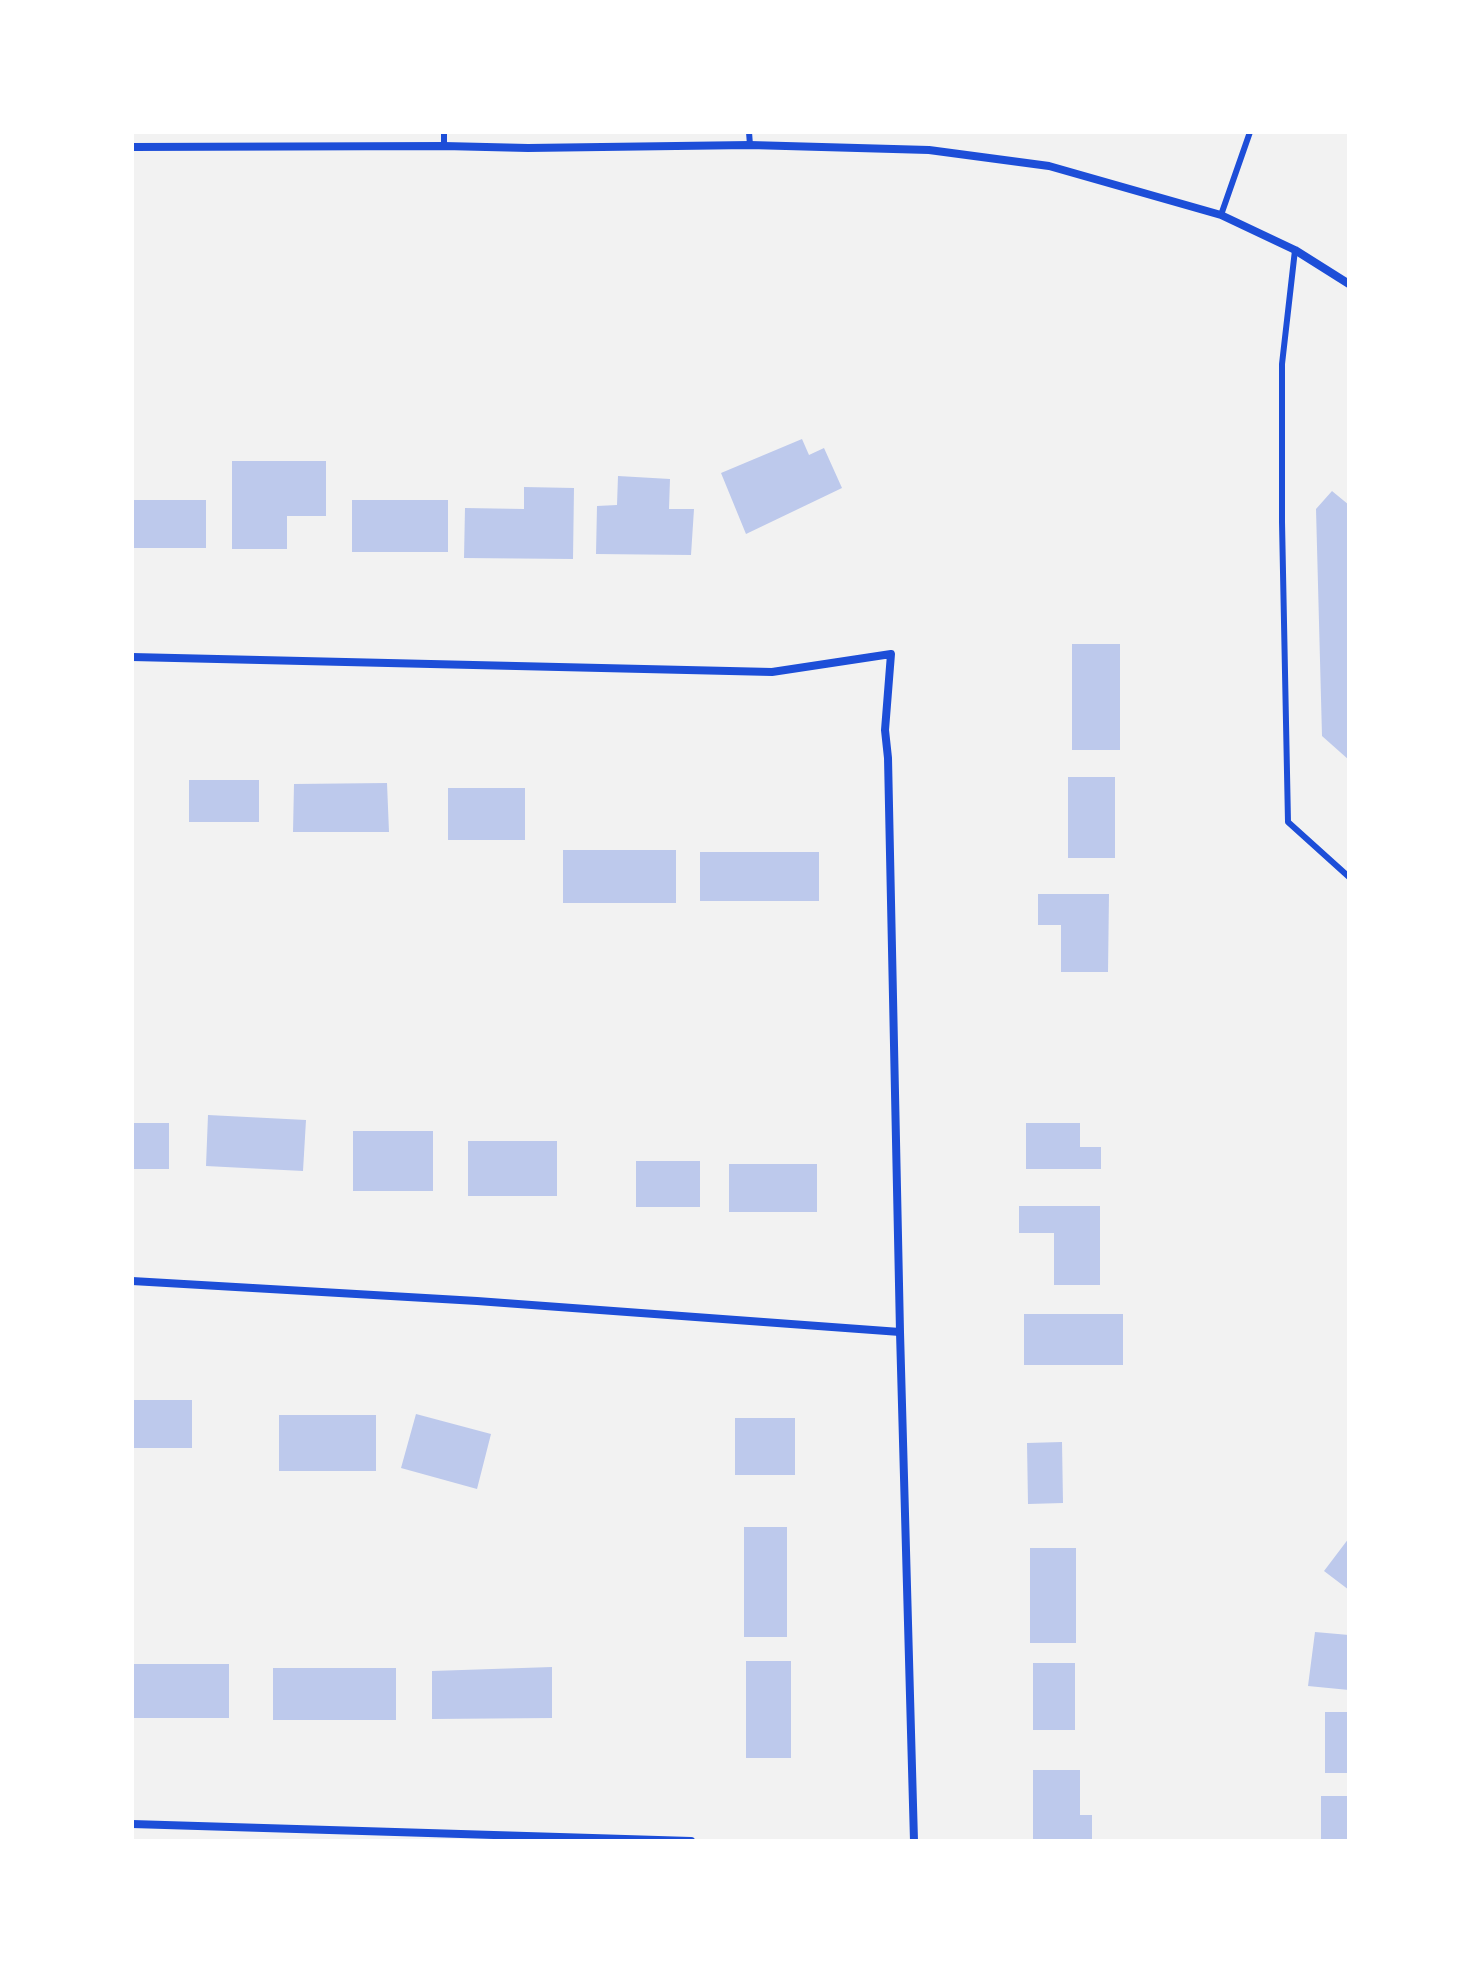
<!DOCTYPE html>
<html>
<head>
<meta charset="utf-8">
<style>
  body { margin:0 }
  #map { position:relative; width:1481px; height:1973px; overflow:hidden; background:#f2f2f2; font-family:Inter,sans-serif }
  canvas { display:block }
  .frame { position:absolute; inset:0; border:134px solid #fff; pointer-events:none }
</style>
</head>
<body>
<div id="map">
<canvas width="1481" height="1973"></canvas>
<div class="frame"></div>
</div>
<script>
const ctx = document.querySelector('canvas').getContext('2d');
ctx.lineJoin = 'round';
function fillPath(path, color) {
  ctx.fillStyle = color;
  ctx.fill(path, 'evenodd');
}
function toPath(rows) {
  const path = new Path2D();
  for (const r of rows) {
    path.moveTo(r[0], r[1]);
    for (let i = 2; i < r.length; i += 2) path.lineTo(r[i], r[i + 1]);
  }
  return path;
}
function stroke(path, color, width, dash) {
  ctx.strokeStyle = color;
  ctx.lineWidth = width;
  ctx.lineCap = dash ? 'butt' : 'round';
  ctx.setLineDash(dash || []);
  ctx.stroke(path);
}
const building = toPath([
  [802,439,809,455,824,448,842,488,746,534,721,473],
  [232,461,326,461,326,516,287,516,287,549,232,549],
  [618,476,670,479,669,509,694,509,691,555,596,554,597,506,617,505],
  [524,487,574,488,573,559,464,558,465,508,524,509],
  [1332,491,1349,505,1349,760,1322,736,1316,509],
  [132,500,206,500,206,548,132,548],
  [352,500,448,500,448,552,352,552],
  [1072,644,1120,644,1120,750,1072,750],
  [1068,777,1115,777,1115,858,1068,858],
  [189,780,259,780,259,822,189,822],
  [387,783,389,832,293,832,294,784],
  [448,788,525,788,525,840,448,840],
  [563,850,676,850,676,903,563,903],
  [700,852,819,852,819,901,700,901],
  [1038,894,1109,894,1108,972,1061,972,1061,925,1038,925],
  [208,1115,306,1120,303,1171,206,1166],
  [132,1123,169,1123,169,1169,132,1169],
  [1026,1123,1080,1123,1080,1147,1101,1147,1101,1169,1026,1169],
  [353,1131,433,1131,433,1191,353,1191],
  [468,1141,557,1141,557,1196,468,1196],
  [636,1161,700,1161,700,1207,636,1207],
  [729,1164,817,1164,817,1212,729,1212],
  [1019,1206,1100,1206,1100,1285,1054,1285,1054,1233,1019,1233],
  [1024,1314,1123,1314,1123,1365,1024,1365],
  [132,1400,192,1400,192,1448,132,1448],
  [416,1414,491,1434,477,1489,401,1468],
  [279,1415,376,1415,376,1471,279,1471],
  [735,1418,795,1418,795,1475,735,1475],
  [1062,1442,1063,1503,1028,1504,1027,1443],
  [744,1527,787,1527,787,1637,744,1637],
  [1349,1538,1349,1590,1324,1571],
  [1030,1548,1076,1548,1076,1643,1030,1643],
  [1315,1632,1349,1635,1349,1690,1308,1686],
  [746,1661,791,1661,791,1758,746,1758],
  [1033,1663,1075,1663,1075,1730,1033,1730],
  [132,1664,229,1664,229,1718,132,1718],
  [552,1667,552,1718,432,1719,432,1671],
  [273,1668,396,1668,396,1720,273,1720],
  [1325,1712,1349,1712,1349,1773,1325,1773],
  [1033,1770,1080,1770,1080,1815,1092,1815,1092,1841,1033,1841],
  [1321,1796,1349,1796,1349,1841,1321,1841]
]);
const service = toPath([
  [444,132,444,146],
  [749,132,750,145],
  [1221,215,1250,132],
  [1295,250,1282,364,1282,522,1288,822,1349,877]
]);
const minor = toPath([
  [132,147,444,146,528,148,750,145,929,150,1049,166,1221,215,1295,250,1349,284],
  [132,657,772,672,891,654,885,730,888,758,900,1332,914,1841],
  [132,1281,477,1301,900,1332],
  [132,1824,691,1841]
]);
fillPath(building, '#bdc9ec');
stroke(service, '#1d4ed8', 6);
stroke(minor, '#1d4ed8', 8);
</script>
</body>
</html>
